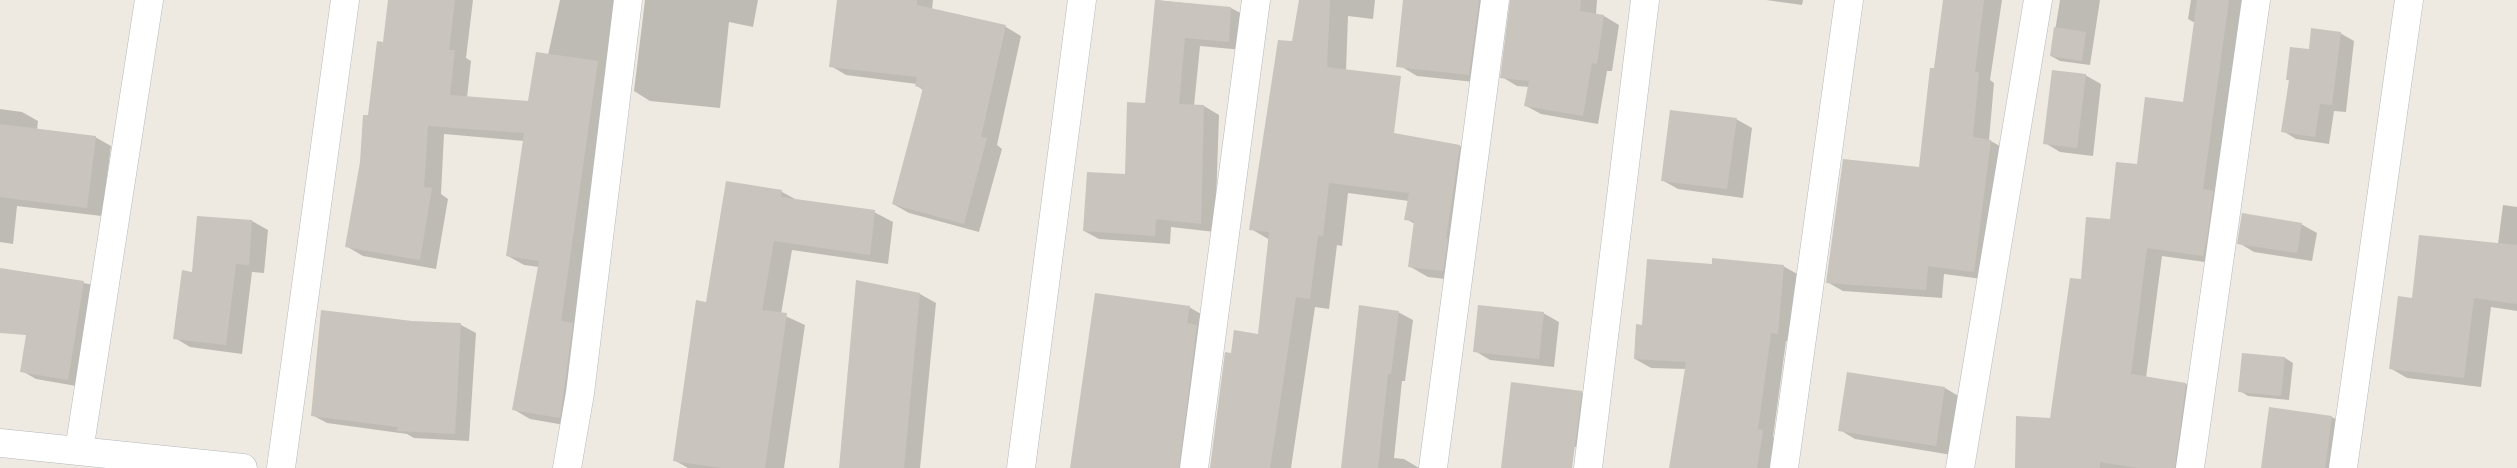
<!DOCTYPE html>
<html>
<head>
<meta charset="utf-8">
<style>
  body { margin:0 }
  canvas { display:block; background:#eeeae1 }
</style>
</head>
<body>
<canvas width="2517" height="468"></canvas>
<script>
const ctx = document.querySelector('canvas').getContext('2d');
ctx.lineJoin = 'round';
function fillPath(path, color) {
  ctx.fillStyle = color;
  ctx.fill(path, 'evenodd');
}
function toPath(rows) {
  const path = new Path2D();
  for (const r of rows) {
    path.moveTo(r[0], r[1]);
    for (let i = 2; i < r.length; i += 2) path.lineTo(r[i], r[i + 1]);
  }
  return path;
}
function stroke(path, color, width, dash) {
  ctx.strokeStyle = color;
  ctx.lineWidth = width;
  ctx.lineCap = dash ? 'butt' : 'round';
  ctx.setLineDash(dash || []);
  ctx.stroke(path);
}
const shadow = toPath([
  [389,0,473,0,466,58,471,61,467,98,530,103,548,55,560,0,632,0,576,427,530,419,513,409,539,267,524,265,508,256,524,141,444,134,441,194,448,199,436,269,363,256,346,246,384,43],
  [645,0,758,0,753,27,729,22,720,108,650,101,634,91],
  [857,0,933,0,932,10,1006,27,1021,36,997,145,1002,149,979,232,909,213,893,204,923,90,917,86,917,84,846,75,831,66],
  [1156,0,1231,8,1246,16,1243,50,1200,46,1194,106,1204,106,1219,115,1215,232,1171,227,1170,244,1099,239,1084,231,1126,175,1146,104],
  [1300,0,1375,0,1373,19,1348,16,1346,71,1356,142,1460,146,1479,157,1462,281,1428,277,1409,266,1415,224,1406,219,1409,201,1348,193,1342,246,1337,245,1329,309,1315,307,1291,468,1211,468,1232,354,1259,335,1270,240,1251,229,1276,156],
  [1414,0,1497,0,1484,83,1417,76,1402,67],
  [1512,0,1597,0,1596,15,1604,16,1619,25,1612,71,1607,71,1598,124,1541,114,1526,106,1529,87,1517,86,1502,77],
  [1766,0,1803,0,1802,5],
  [1945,0,2002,0,1990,80,1994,83,1989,140,2007,150,1990,280,1944,274,1942,298,1843,291,1827,282,1920,168],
  [2060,0,2100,0,2090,65,2060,61,2051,56],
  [2191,0,2253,0,2219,264,2162,256,2146,378,2186,384,2201,393,2191,468,2016,468,2051,419,2082,281,2138,166,2184,103,2195,23,2188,19],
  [2340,33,2354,41,2346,112,2334,111,2329,144,2296,139,2283,131,2290,81,2287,79,2310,50],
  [2085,75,2101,84,2093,156,2060,152,2045,143],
  [0,109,22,112,38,121,37,130,95,137,111,146,102,216,17,206,13,244,0,242],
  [1736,119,1752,128,1743,198,1678,189,1662,180],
  [727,182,782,192,797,200,874,212,893,222,888,264,792,250,781,314,805,325,784,468,688,468,674,460,707,303],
  [2503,205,2517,207,2517,311,2491,307,2481,387,2407,378,2390,368,2413,299,2498,244],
  [198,217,252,221,268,230,264,273,252,272,242,354,190,347,175,338,193,273],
  [2301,224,2317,233,2312,261,2254,252,2239,243],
  [1713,265,1783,266,1799,275,1794,342,1786,341,1773,437,1778,440,1774,468,1670,468,1686,369,1651,368,1635,359,1643,326],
  [0,269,89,284,103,292,82,387,36,379,22,371,32,308,0,305],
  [857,281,920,294,936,303,920,468,840,468],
  [1189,307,1208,318,1199,468,1071,468],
  [1398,312,1413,320,1405,381,1402,381,1394,458,1404,459,1419,468,1342,468],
  [1543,313,1559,322,1554,367,1490,360,1475,351],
  [412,322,461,325,476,333,469,441,414,438,407,434,327,423,312,415],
  [2285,358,2293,363,2289,400,2248,396,2240,391],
  [1945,388,1960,397,1952,455,1855,439,1840,430],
  [1581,392,1597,401,1591,449,1522,440],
  [2332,417,2351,428,2346,468,2262,468]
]);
const building = toPath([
  [388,0,455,0,449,50,455,50,450,95,528,101,536,52,598,61,561,321,573,323,560,418,512,410,539,261,506,256,524,133,428,126,424,187,432,188,420,260,345,247,360,162,363,115,368,115,377,41,383,42],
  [837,0,917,0,917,5,1006,25,981,137,987,138,964,224,892,204,923,88,915,86,917,77,829,67],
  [1155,0,1231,7,1229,42,1185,38,1179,104,1204,105,1201,224,1156,219,1155,236,1083,231,1087,172,1125,174,1127,102,1145,103],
  [1299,0,1330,0,1327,67,1401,76,1394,133,1460,145,1446,238,1448,239,1443,271,1408,267,1414,221,1404,220,1409,193,1329,183,1323,236,1318,235,1310,299,1296,297,1270,468,1210,468,1225,352,1231,353,1234,330,1258,334,1269,232,1249,230,1278,40,1292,41],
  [1403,0,1479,0,1469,75,1396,67],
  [1510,0,1581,0,1580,11,1604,15,1597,64,1592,63,1583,116,1524,106,1529,81,1500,78],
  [1943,0,1984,0,1975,72,1979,72,1973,137,1991,140,1974,272,1928,266,1926,290,1826,283,1843,159,1919,167,1930,68,1934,68],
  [2197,0,2229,0,2203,189,2213,191,2207,239,2203,256,2147,248,2131,374,2186,383,2175,468,2139,468,2100,462,2100,468,2015,468,2016,416,2050,418,2070,278,2081,279,2086,217,2110,219,2116,162,2137,164,2145,97,2183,102],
  [2054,27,2086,32,2082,61,2050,56],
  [2311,28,2341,32,2332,105,2320,104,2315,137,2281,132,2289,80,2286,80,2290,47,2309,49],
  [2052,70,2086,74,2077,148,2043,144],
  [1670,110,1737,118,1727,189,1661,181],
  [0,124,96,136,87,208,0,197],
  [726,181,782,190,781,197,875,210,870,255,774,241,762,310,787,313,765,468,722,468,673,461,696,300,706,302],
  [2242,213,2302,223,2297,253,2237,244],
  [197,216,252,220,249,265,236,264,226,345,173,339,182,270,192,272],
  [2419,235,2517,245,2517,304,2474,298,2464,378,2389,369,2398,296,2412,298],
  [1712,258,1784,265,1778,334,1771,333,1758,429,1763,430,1757,468,1669,468,1686,362,1634,359,1636,324,1642,325,1647,259,1712,264],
  [0,268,84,281,68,380,20,372,26,335,0,333],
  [856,280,920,293,904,468,839,468],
  [1095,293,1190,306,1187,323,1197,325,1179,468,1070,468],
  [1359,305,1399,311,1391,374,1388,374,1378,468,1341,468],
  [1478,305,1544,312,1539,359,1473,352],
  [321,310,412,321,461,323,455,434,397,431,398,427,311,416],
  [2242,353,2285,357,2281,396,2238,392],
  [1847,372,1945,387,1936,446,1838,431],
  [1511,382,1582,391,1572,468,1501,468],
  [2269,407,2332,416,2325,468,2261,468]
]);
const minor = toPath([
  [0,443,243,468],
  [79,451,149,0],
  [281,468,345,0],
  [567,468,580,393,628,0],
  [1021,468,1082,0],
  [1194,468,1256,0],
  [1433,468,1495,0],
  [1588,468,1645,0],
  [1784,468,1849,0],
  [1960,468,2038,0],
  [2190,468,2256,0],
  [2343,468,2409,0]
]);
fillPath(shadow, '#0003');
fillPath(building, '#c9c5be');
stroke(minor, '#b4b8bd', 29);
stroke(minor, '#fff', 28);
</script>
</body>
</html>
